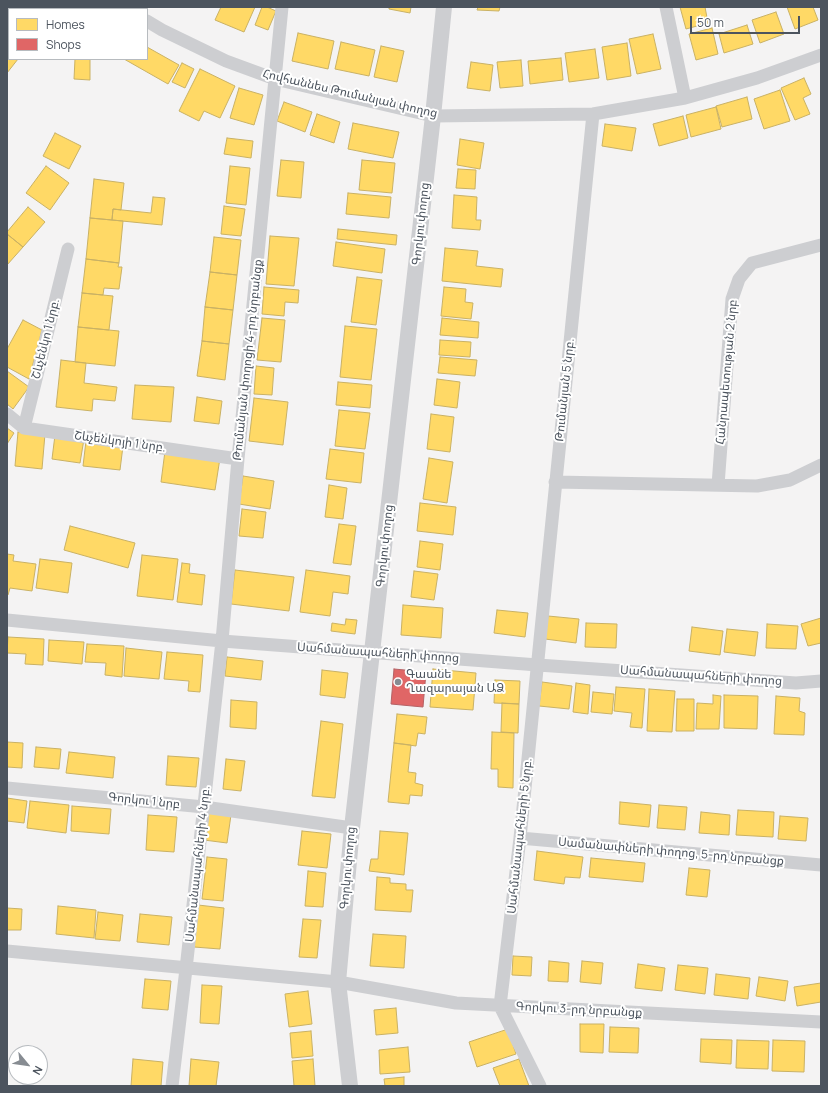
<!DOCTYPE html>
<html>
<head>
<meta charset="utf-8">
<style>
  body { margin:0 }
  #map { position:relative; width:828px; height:1093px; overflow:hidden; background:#f4f3f3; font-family:Manrope,sans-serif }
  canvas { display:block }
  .frame { position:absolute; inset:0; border:8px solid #4c545e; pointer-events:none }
  .legend { position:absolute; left:8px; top:8px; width:140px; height:52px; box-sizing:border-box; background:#fff; border:1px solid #b7bbbf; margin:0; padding:5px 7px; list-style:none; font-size:12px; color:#4c545e }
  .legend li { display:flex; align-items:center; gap:8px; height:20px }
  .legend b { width:20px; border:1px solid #b7bbbf }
  .north { position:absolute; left:8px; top:1045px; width:40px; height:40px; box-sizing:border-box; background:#fff; border:1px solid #b7bbbf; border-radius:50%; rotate:119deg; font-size:11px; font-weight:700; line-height:16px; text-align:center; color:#4c545e }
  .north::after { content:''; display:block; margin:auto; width:14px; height:18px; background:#878c92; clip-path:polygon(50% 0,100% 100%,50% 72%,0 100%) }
  .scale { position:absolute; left:690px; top:16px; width:110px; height:18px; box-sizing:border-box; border:2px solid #4c545e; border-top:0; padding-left:5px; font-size:12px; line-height:14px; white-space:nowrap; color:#4c545e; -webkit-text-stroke:3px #fff; paint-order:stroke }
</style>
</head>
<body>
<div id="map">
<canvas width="828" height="1093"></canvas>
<div class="frame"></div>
<ul class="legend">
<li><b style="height:11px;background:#ffd966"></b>Homes</li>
<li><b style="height:11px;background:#e06666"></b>Shops</li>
</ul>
<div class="north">N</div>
<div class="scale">50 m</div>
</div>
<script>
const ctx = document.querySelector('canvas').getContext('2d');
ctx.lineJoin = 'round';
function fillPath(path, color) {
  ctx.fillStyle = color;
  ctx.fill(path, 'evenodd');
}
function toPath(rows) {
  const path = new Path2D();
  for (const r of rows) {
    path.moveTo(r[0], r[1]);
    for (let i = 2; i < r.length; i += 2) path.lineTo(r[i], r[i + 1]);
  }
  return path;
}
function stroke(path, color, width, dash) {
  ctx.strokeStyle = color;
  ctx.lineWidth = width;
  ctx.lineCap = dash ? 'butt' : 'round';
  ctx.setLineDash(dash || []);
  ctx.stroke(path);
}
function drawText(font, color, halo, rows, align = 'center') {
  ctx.font = font + ' Manrope,"Noto Sans Armenian",sans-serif';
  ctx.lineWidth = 4;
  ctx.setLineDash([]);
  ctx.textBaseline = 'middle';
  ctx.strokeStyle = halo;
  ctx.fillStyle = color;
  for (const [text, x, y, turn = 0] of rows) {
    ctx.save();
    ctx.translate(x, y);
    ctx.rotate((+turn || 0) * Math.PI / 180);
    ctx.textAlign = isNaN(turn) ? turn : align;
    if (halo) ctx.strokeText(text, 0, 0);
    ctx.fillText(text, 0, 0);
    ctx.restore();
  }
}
const homes = toPath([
  [26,7,76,7,79,9,29,9,26,7],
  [221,7,255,7,244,32,215,20,221,7],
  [262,7,267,7,276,11,268,30,255,25,262,7],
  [389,7,411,7,410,13,389,9,389,7],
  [478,7,500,7,499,11,477,10,478,7],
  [680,7,705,7,708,23,686,29,680,7],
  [787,7,813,7,818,20,795,29,787,7],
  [776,12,784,34,760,43,752,20,776,12],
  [747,25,753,44,724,53,719,34,747,25],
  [712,28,718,54,696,60,689,34,712,28],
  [298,33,334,41,328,69,292,61,298,33],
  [653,34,661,69,637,74,629,39,653,34],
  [7,42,9,44,9,59,18,59,7,73,7,42],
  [341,42,375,50,369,76,335,69,341,42],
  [627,43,631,76,607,80,602,47,627,43],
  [381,46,404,51,397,82,374,77,381,46],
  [147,47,179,65,168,84,124,59,147,59,147,47],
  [595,49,599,78,569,82,565,53,595,49],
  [561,58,563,80,530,84,528,61,561,58],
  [75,59,90,59,90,80,74,79,75,59],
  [521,60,523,86,500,88,497,62,521,60],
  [471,62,493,65,490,91,467,88,471,62],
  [182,63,194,69,185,88,172,82,182,63],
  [200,69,235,86,220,118,204,111,199,121,179,111,200,69],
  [804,78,811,94,803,98,810,114,795,120,781,88,804,78],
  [239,88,263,95,254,125,230,118,239,88],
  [780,90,790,121,764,129,754,99,780,90],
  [747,97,752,119,722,127,716,106,747,97],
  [284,102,312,112,305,132,277,121,284,102],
  [716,107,721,129,691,137,686,115,716,107],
  [317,114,340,122,334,143,310,135,317,114],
  [683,116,688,138,659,146,653,124,683,116],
  [353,123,399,132,393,158,348,149,353,123],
  [605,124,636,128,632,151,602,146,605,124],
  [55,133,81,146,69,169,43,156,55,133],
  [227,138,253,141,251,158,224,154,227,138],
  [460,139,484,143,480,169,457,165,460,139],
  [281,160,304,162,301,198,277,196,281,160],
  [362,160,395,163,392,193,359,190,362,160],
  [46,166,69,183,50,210,26,193,46,166],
  [230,166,250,168,246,205,226,203,230,166],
  [458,169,476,170,475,189,456,188,458,169],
  [94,179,124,183,121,210,113,209,112,220,90,218,94,179],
  [348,193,391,197,389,218,346,214,348,193],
  [454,195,477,197,476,220,481,220,480,230,452,228,454,195],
  [153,197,165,198,162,225,112,220,113,209,151,213,153,197],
  [224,206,245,209,241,236,221,234,224,206],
  [28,207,45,222,23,247,7,234,7,232,28,207],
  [90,218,123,221,119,263,86,259,90,218],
  [338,229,397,235,396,245,337,239,338,229],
  [7,234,23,247,7,265,7,234],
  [270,236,299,238,294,286,266,284,270,236],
  [214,237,241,240,237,275,210,272,214,237],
  [336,242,385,249,382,273,333,266,336,242],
  [445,248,478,251,476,266,503,269,501,287,442,281,445,248],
  [86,259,119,263,118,267,122,267,119,289,104,288,103,295,82,293,86,259],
  [210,272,237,275,233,310,205,307,210,272],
  [357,277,382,280,376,325,351,322,357,277],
  [264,287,299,290,298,303,285,302,284,316,262,314,264,287],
  [444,287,466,289,465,302,473,303,471,319,441,316,444,287],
  [82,293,113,296,109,330,78,327,82,293],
  [205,307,233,310,229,344,202,341,205,307],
  [262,318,285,320,281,362,257,360,262,318],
  [442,318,479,322,478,338,440,335,442,318],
  [23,320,42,330,29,379,7,367,7,349,23,320],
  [345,326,377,329,371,380,340,377,345,326],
  [78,327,119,331,115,366,75,362,78,327],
  [440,340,471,342,470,357,439,355,440,340],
  [202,341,229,344,225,380,197,376,202,341],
  [440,357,477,360,475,376,438,373,440,357],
  [61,360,86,363,84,383,117,387,115,401,93,399,92,411,56,407,61,360],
  [256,366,274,368,272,395,254,394,256,366],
  [7,371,29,387,13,409,7,404,7,371],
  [437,379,460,382,457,408,434,405,437,379],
  [338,382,372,385,370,408,336,405,338,382],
  [135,385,174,387,171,422,132,419,135,385],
  [197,397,222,401,219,424,194,421,197,397],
  [254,398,288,402,283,445,249,441,254,398],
  [339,410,370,413,365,449,335,446,339,410],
  [431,414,454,417,450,452,427,449,431,414],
  [7,428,14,433,7,444,7,428],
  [18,432,45,434,42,469,15,466,18,432],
  [55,435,84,439,80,463,52,459,55,435],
  [86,441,123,446,120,470,83,466,86,441],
  [330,449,364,453,361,483,326,479,330,449],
  [165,451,220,458,215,490,161,482,165,451],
  [429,458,453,462,447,503,423,499,429,458],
  [243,476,274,481,270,509,239,504,243,476],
  [329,485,347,488,343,519,325,517,329,485],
  [420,503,456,507,453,535,417,531,420,503],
  [242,509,266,512,263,538,239,536,242,509],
  [339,524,356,526,351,565,333,563,339,524],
  [70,526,135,543,128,568,64,550,70,526],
  [420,541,443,544,440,570,417,567,420,541],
  [7,554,14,555,13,561,36,564,32,591,10,588,8,595,7,595,7,554],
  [142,555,178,559,173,600,137,596,142,555],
  [40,559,72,563,68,593,36,588,40,559],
  [182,563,190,564,189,573,205,575,202,605,177,602,182,563],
  [235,570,294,577,289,611,231,604,235,570],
  [306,570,350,576,348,594,333,592,330,616,300,612,306,570],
  [414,571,438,574,434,600,411,597,414,571],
  [403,605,443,608,441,638,401,635,403,605],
  [497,610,528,613,525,637,494,633,497,610],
  [548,616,579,619,576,643,545,639,548,616],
  [821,618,821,643,808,646,801,624,821,618],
  [346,619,357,620,355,634,331,631,332,623,345,625,346,619],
  [586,623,617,624,616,648,585,647,586,623],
  [767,624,798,626,796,649,766,648,767,624],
  [692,627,723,631,720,655,689,651,692,627],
  [727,629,758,632,755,656,724,652,727,629],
  [8,637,44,639,43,665,25,664,26,654,7,653,8,637],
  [49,640,84,642,82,664,48,661,49,640],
  [87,644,124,646,122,677,105,675,106,663,85,662,87,644],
  [126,648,162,652,159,679,124,676,126,648],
  [167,652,203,655,200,692,188,691,189,681,164,679,167,652],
  [227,657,263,661,261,680,225,676,227,657],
  [433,669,476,673,473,710,430,707,433,669],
  [322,670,348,673,345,698,320,695,322,670],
  [495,680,520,681,519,704,494,703,495,680],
  [542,682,572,686,569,709,539,706,542,682],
  [576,683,590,685,588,714,573,712,576,683],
  [616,687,645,689,642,728,630,727,632,713,614,711,616,687],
  [649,689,675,691,672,732,647,731,649,689],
  [593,692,614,694,612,714,591,712,593,692],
  [713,695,721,696,719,729,696,729,697,703,713,704,713,695],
  [724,695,758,696,757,729,724,728,724,695],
  [776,696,800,698,799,711,805,713,804,735,774,734,776,696],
  [677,699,694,699,694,731,676,731,677,699],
  [231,700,257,702,256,729,230,727,231,700],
  [502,703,519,704,518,733,501,732,502,703],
  [397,714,427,717,425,734,418,733,416,746,394,743,397,714],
  [321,721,343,724,335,798,312,796,321,721],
  [492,732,514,733,513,788,498,787,498,769,491,769,492,732],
  [7,742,23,743,22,768,7,767,7,742],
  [394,743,411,745,408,772,416,773,415,783,423,785,422,796,410,795,409,804,388,802,394,743],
  [36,747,61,749,59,769,34,767,36,747],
  [69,752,115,757,113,778,66,773,69,752],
  [168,756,199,758,196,787,166,785,168,756],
  [226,759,245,761,241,791,223,789,226,759],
  [7,798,27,801,24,823,7,821,7,798],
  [30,801,69,805,66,833,27,828,30,801],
  [620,802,651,805,649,827,619,824,620,802],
  [659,805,687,807,685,830,657,828,659,805],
  [72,806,111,809,109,834,71,831,72,806],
  [738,810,774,812,773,837,736,835,738,810],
  [208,812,231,815,227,843,204,840,208,812],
  [701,812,730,815,729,835,699,833,701,812],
  [148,815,177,817,174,852,146,850,148,815],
  [780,816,808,818,806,841,778,839,780,816],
  [302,831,331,834,327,868,298,865,302,831],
  [380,831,408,833,404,875,369,871,371,859,378,859,380,831],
  [537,851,583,857,580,878,565,877,564,884,534,880,537,851],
  [207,857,227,859,223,901,202,899,207,857],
  [591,858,645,863,643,882,589,877,591,858],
  [689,868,710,870,707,897,686,895,689,868],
  [308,871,326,873,323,907,305,906,308,871],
  [377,877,390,878,390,883,406,884,406,890,413,890,411,912,375,910,377,877],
  [198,905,224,908,220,949,194,947,198,905],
  [58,906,96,910,94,938,56,934,58,906],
  [7,908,22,909,21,930,7,930,7,908],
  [98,912,123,915,120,941,95,939,98,912],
  [140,914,172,917,169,945,137,942,140,914],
  [303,919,321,920,317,958,299,957,303,919],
  [373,934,406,936,404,968,370,966,373,934],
  [513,956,532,957,531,976,512,975,513,956],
  [549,961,569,963,568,982,548,981,549,961],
  [582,961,603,963,601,984,580,982,582,961],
  [638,964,665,968,662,991,635,988,638,964],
  [678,965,708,968,705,994,675,990,678,965],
  [716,974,750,978,748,999,714,995,716,974],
  [759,977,788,981,785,1001,756,996,759,977],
  [145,979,171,981,168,1010,142,1008,145,979],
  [821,983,821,1002,797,1006,794,987,821,983],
  [202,985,222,986,219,1024,200,1023,202,985],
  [308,991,312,1024,289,1027,285,994,308,991],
  [396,1008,398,1033,376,1035,374,1010,396,1008],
  [580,1024,604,1024,603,1053,580,1052,580,1024],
  [610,1027,639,1028,638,1053,609,1052,610,1027],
  [508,1029,516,1054,477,1067,469,1042,508,1029],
  [311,1031,313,1056,292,1058,290,1033,311,1031],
  [701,1039,732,1040,731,1064,700,1062,701,1039],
  [737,1040,769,1041,768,1069,736,1068,737,1040],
  [773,1040,805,1041,804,1072,772,1071,773,1040],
  [408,1047,410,1072,380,1074,379,1050,408,1047],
  [133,1059,163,1062,161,1086,131,1086,133,1059],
  [191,1059,219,1062,216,1086,189,1086,191,1059],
  [313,1059,315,1086,294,1086,292,1061,313,1059],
  [519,1059,529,1086,500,1086,493,1068,519,1059],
  [404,1077,404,1086,385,1086,384,1079,404,1077]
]);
const shops = toPath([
  [394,669,426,672,423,707,391,704,394,669]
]);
const minor = toPath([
  [124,7,128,9],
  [666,7,685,98],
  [147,21,162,30,226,61,275,79,433,116,593,114,685,98,757,78,821,55],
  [7,414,24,428,238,459],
  [24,428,68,249],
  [555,482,757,486,790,480,821,465],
  [718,485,732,299,739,279,752,263,821,245],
  [7,620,222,641,538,665,796,683,821,681],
  [7,788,204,807,352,828],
  [520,838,821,865],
  [7,951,338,982,456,1003,821,1022],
  [172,1086,186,969,222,641,238,459,282,7],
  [540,1086,500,1006,520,838,593,114]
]);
const tertiary = toPath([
  [350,1086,338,982,352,828,433,116,444,7]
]);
const markers = [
  [398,682,4,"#878c92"]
];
const streetNames = [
  ["Հովհաննես Թումանյան փողոց",350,94,13],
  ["Գորկու փողոց",421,224,-84],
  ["Շևչենկո 1 նրբ.",46,339,-76],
  ["Թումանյան փողոցի 4-րդ նրբանցք",248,360,-84],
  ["Հանրապետության 2 նրբ",727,372,-85],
  ["Թումանյան 5 նրբ.",565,390,-84],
  ["Շևչենկոյի 1 նրբ.",120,442,8],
  ["Գորկու փողոց",385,546,-84],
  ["Սահմանապահների փողոց",378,653,4],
  ["Սահմանապահների փողոց",701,676,4],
  ["Գորկու 1 նրբ",144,801,6],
  ["Սահմանապահների 5 նրբ.",520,836,-84],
  ["Սամանափների փողոց, 5-րդ նրբանցք",671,852,5],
  ["Սահմանապահների 4 նրբ.",198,864,-84],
  ["Գորկու փողոց",348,868,-85],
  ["Գորկու 3-րդ նրբանցք",579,1010,3]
];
const poiNames = [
  ["Գաանե",406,675],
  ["Ղազարայան ԱՁ",406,689]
];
fillPath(homes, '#ffd966');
stroke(homes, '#c9b164', 1);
fillPath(shops, '#e06666');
stroke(shops, '#b46164', 1);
stroke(minor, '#cdced1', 13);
stroke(tertiary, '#cdced1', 16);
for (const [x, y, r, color] of markers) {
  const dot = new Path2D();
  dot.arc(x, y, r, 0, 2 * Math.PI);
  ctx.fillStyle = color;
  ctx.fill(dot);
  stroke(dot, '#fff', 1.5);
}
drawText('12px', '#4c545e', '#fff', streetNames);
drawText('12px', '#4c545e', '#fff', poiNames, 'left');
</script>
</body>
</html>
